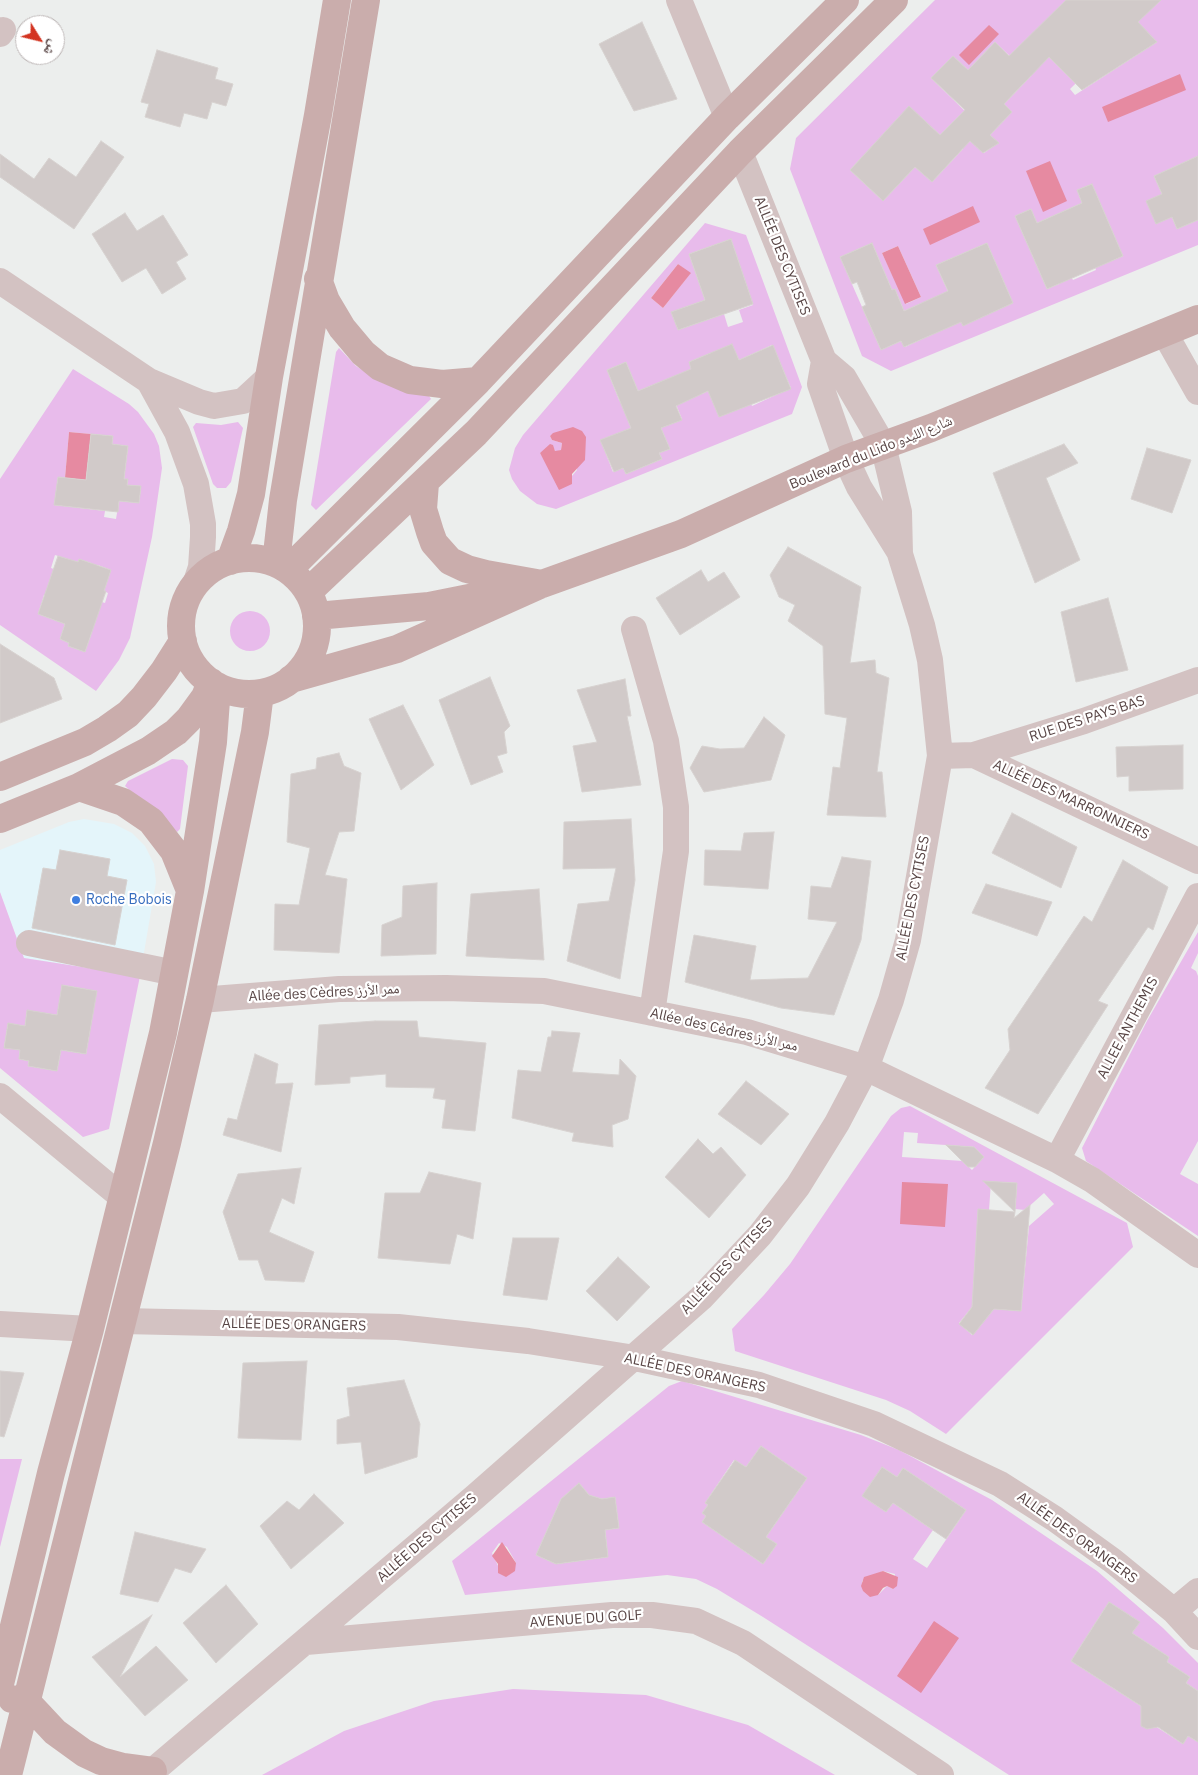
<!DOCTYPE html>
<html>
<head>
<meta charset="utf-8">
<style>
  body { margin:0 }
  #map { position:relative; width:1198px; height:1775px; overflow:hidden; background:#eceeed; font-family:"IBM Plex Sans","Noto Naskh Arabic",sans-serif }
  canvas { display:block }
  .north { position:absolute; left:15px; top:15px; width:50px; height:50px; box-sizing:border-box; background:#fff; border:1px solid #bcb5b5; border-radius:50%; rotate:126deg; font-size:14px; font-weight:700; line-height:20px; text-align:center; color:#584545 }
  .north::after { content:''; display:block; margin:auto; width:18px; height:22px; background:#d33421; clip-path:polygon(50% 0,100% 100%,50% 72%,0 100%) }
</style>
</head>
<body>
<div id="map">
<canvas width="1198" height="1775"></canvas>
<div class="north">ش</div>
</div>
<script>
const ctx = document.querySelector('canvas').getContext('2d');
ctx.lineJoin = 'round';
function fillPath(path, color) {
  ctx.fillStyle = color;
  ctx.fill(path, 'evenodd');
}
function toPath(rows) {
  const path = new Path2D();
  for (const r of rows) {
    if (r.length === 3) {
      path.moveTo(r[0] + r[2], r[1]);
      path.arc(r[0], r[1], r[2], 0, 2 * Math.PI);
      continue;
    }
    path.moveTo(r[0], r[1]);
    for (let i = 2; i < r.length; i += 2) path.lineTo(r[i], r[i + 1]);
  }
  return path;
}
function stroke(path, color, width, dash) {
  ctx.strokeStyle = color;
  ctx.lineWidth = width;
  ctx.lineCap = dash ? 'butt' : 'round';
  ctx.setLineDash(dash || []);
  ctx.stroke(path);
}
function drawText(font, color, halo, rows, align = 'center') {
  ctx.font = font + ' "IBM Plex Sans","Noto Naskh Arabic",sans-serif';
  ctx.lineWidth = 4.5;
  ctx.setLineDash([]);
  ctx.textBaseline = 'middle';
  ctx.strokeStyle = halo;
  ctx.fillStyle = color;
  for (const [text, x, y, turn = 0] of rows) {
    ctx.save();
    ctx.translate(x, y);
    ctx.rotate((+turn || 0) * Math.PI / 180);
    ctx.textAlign = isNaN(turn) ? turn : align;
    if (halo) ctx.strokeText(text, 0, 0);
    ctx.fillText(text, 0, 0);
    ctx.restore();
  }
}
const commercial = toPath([
  [84,819,114,824,132,833,145,846,154,864,156,882,140,976,24,958,0,892,0,850,69,822]
]);
const green = toPath([
  [935,0,1198,0,1198,156,1154,176,1177,229,1198,220,1198,245,891,371,862,356,790,169,796,138],
  [1138,23,1157,42,1075,95,1070,89],
  [995,42,1031,76,1004,104,1012,112,990,135,998,143,984,153,958,129,971,117,931,78,953,56,968,70],
  [909,107,940,135,944,132,963,149,932,182,915,167,883,201,850,170],
  [1092,184,1123,256,1111,261,1109,258,1094,264,1096,270,1073,280,1070,275,1058,280,1059,284,1047,289,1015,216,1031,209,1037,223,1082,203,1077,190],
  [872,243,892,290,895,289,904,311,920,304,933,334,905,347,901,341,881,350,840,257],
  [987,243,1013,303,963,325,936,265],
  [898,246,921,297,906,304,882,253],
  [705,223,746,235,802,387,792,414,556,509,537,504,520,491,512,479,509,470,515,448,523,435],
  [731,239,753,305,739,310,743,322,728,327,724,314,678,330,672,312,705,300,689,254],
  [678,264,690,274,663,308,651,298],
  [772,345,791,388,752,406,751,403,708,391,702,394,689,362,711,353,716,365,737,356,739,360],
  [626,362,638,391,666,380,682,419,661,428,670,449,659,453,662,459,626,474,623,468,613,472,601,441,631,428,628,421,633,419,619,400,607,370],
  [564,430,577,470,572,476,572,484,548,466,540,453,554,449,556,452,561,450,562,443,552,440,550,436],
  [339,348,356,366,381,382,401,390,429,396,431,399,316,510,311,505,336,352],
  [73,369,129,404,138,412,154,434,159,446,162,468,152,537,130,638,119,660,96,691,0,625,0,479],
  [69,432,113,436,112,444,128,446,124,479,128,479,127,485,141,486,139,503,119,501,116,519,104,517,105,511,55,505,58,477,65,478],
  [55,555,70,560,76,566,79,559,91,563,90,567,98,565,111,570,101,590,108,593,105,603,89,598,92,632,85,652,68,646,69,643,60,639,65,624,38,614,44,595,50,597,59,571,51,568],
  [238,422,243,428,231,482,226,488,217,488,213,484,193,427,196,423,221,425],
  [250,631,20],
  [172,759,183,760,188,766,180,829,177,832,125,786,128,781],
  [0,892,24,958,140,976,109,1129,83,1137,0,1068],
  [63,985,96,991,86,1054,61,1050,57,1071,28,1066,29,1061,19,1059,20,1050,4,1047,8,1024,25,1026,27,1011,57,1015],
  [1198,932,1198,953,1191,968,1196,971,1198,976,1198,1141,1180,1174,1198,1184,1198,1236,1086,1161,1082,1148,1147,1021],
  [910,1106,1127,1223,1133,1247,946,1434,910,1411,886,1400,735,1351,732,1329,764,1295,790,1264,891,1116,901,1108],
  [904,1132,918,1133,917,1143,974,1147,984,1157,972,1170,963,1161,902,1157],
  [991,1182,1017,1183,1015,1209,1025,1210,1044,1193,1054,1204,1029,1226,1021,1311,994,1309,972,1335,959,1323,972,1307,989,1210],
  [682,1381,861,1435,899,1450,992,1500,1097,1571,1163,1628,1198,1663,1198,1691,1186,1683,1190,1677,1167,1662,1169,1657,1132,1633,1139,1622,1109,1602,1071,1661,1147,1710,1141,1718,1141,1724,1146,1728,1155,1726,1183,1744,1188,1736,1198,1742,1198,1775,1009,1775,763,1617,717,1589,696,1579,667,1575,465,1595,452,1561,669,1386],
  [761,1446,807,1478,766,1537,777,1544,763,1564,702,1522,706,1516,702,1513,708,1505,705,1503,734,1460,746,1467],
  [882,1467,897,1477,903,1468,966,1510,927,1568,913,1559,933,1530,893,1503,886,1512,863,1496],
  [579,1483,589,1495,602,1499,615,1497,619,1528,605,1530,608,1557,556,1564,536,1555,561,1499],
  [499,1543,507,1547,516,1563,499,1568,492,1553],
  [883,1571,895,1574,893,1589,887,1586,878,1595,863,1591,862,1581],
  [0,1459,22,1459,0,1547],
  [513,1689,646,1695,748,1725,835,1775,262,1775,344,1731,434,1701]
]);
const water = toPath([
  [989,25,999,34,969,65,959,55],
  [1180,74,1186,90,1108,122,1102,107],
  [1050,161,1067,201,1043,212,1026,171],
  [973,206,980,222,930,245,923,229],
  [898,246,921,297,905,304,882,253],
  [678,264,691,273,663,308,651,298],
  [573,427,582,431,586,437,585,460,572,474,572,484,559,490,540,453,550,444,553,445,555,451,561,450,562,443,552,440,550,436,553,433],
  [69,432,91,434,86,480,65,478],
  [902,1182,948,1184,945,1227,900,1224],
  [502,1542,516,1563,515,1571,506,1577,498,1573,498,1564,492,1556],
  [883,1571,898,1577,897,1586,893,1589,887,1586,883,1588,878,1595,870,1597,863,1591,861,1586,864,1577],
  [934,1621,959,1638,921,1693,897,1676]
]);
const building = toPath([
  [1066,0,1161,0,1138,22,1157,42,1082,90,1049,57,1004,104,1012,112,990,135,999,143,983,153,970,141,932,182,915,167,883,201,850,170,909,106,940,135,965,110,931,78,953,56,968,70,995,42,1009,56,1066,0],
  [642,22,677,99,634,111,599,44,642,22],
  [157,50,218,68,215,79,233,84,226,106,212,102,207,119,184,113,180,127,145,117,149,104,141,102,157,50],
  [101,141,124,157,74,229,0,177,0,154,34,179,49,158,76,177,101,141],
  [1198,156,1198,220,1177,229,1172,217,1156,224,1146,201,1162,194,1154,176,1198,156],
  [1092,184,1123,256,1047,289,1015,216,1031,209,1037,223,1082,203,1077,190,1092,184],
  [125,213,137,231,163,215,188,255,176,262,186,279,162,294,146,268,122,282,92,234,125,213],
  [731,239,753,304,678,330,671,312,705,300,689,254,731,239],
  [872,243,892,290,895,289,904,311,948,291,936,265,987,243,1013,303,963,326,961,322,904,347,901,341,881,350,862,307,866,305,857,282,852,284,840,257,872,243],
  [732,344,739,360,773,345,791,389,719,417,708,391,676,406,682,420,661,428,670,449,659,453,662,459,626,474,623,468,614,472,600,440,631,428,607,370,626,362,638,391,691,369,689,362,732,344],
  [91,434,113,436,112,444,128,446,124,479,128,479,127,485,141,486,139,503,119,501,118,512,54,505,58,477,86,480,91,434],
  [1064,444,1078,463,1046,478,1080,560,1035,583,993,473,1064,444],
  [1147,448,1191,460,1172,513,1131,499,1147,448],
  [788,547,861,587,850,663,875,660,876,673,889,678,877,772,882,772,886,817,827,815,833,767,840,768,847,718,825,714,823,646,788,621,795,605,779,597,770,575,788,547],
  [58,556,78,562,79,559,111,570,104,591,106,591,85,652,68,646,69,643,60,639,65,624,38,614,58,556],
  [701,570,708,582,724,572,740,597,680,635,656,598,701,570],
  [1108,598,1128,670,1076,682,1061,612,1108,598],
  [0,644,54,678,62,699,0,723,0,644],
  [490,677,510,726,504,732,507,753,497,756,503,772,471,785,439,700,490,677],
  [625,679,631,716,627,716,641,785,582,792,573,746,597,742,577,690,625,679],
  [403,705,434,765,401,790,369,719,403,705],
  [764,717,785,735,771,780,704,792,690,768,702,746,720,749,744,748,764,717],
  [1183,745,1183,789,1129,791,1129,776,1117,777,1116,747,1183,745],
  [339,753,344,766,361,773,354,831,339,832,325,875,347,879,339,953,274,950,275,904,299,905,310,848,287,842,291,774,316,769,317,758,339,753],
  [1012,813,1077,847,1061,888,992,853,1012,813],
  [631,819,635,880,620,979,567,961,578,904,609,901,616,868,563,869,564,822,631,819],
  [774,832,768,889,704,885,705,850,741,851,744,833,774,832],
  [60,850,110,859,107,876,127,880,115,945,32,928,43,868,56,870,60,850],
  [842,857,871,861,861,940,834,1015,781,1008,685,982,694,935,756,946,750,980,808,978,837,922,808,919,811,886,831,888,842,857],
  [1123,860,1168,887,1153,930,1148,927,1098,1001,1108,1005,1038,1114,985,1088,1010,1050,1008,1029,1084,916,1092,922,1123,860],
  [437,883,436,954,381,956,382,925,402,917,403,886,437,883],
  [986,884,1052,902,1037,936,972,913,986,884],
  [539,889,544,960,466,956,471,894,539,889],
  [62,985,97,991,86,1054,61,1050,57,1071,28,1066,29,1061,19,1059,20,1050,4,1048,8,1023,25,1026,27,1010,57,1015,62,985],
  [375,1021,417,1021,419,1037,486,1043,475,1131,442,1128,446,1100,433,1098,435,1088,386,1087,386,1074,350,1077,350,1083,315,1085,319,1025,375,1021],
  [552,1031,580,1033,572,1072,619,1075,620,1059,636,1076,628,1119,612,1125,613,1147,572,1141,574,1133,512,1118,518,1070,541,1072,548,1037,551,1037,552,1031],
  [255,1054,278,1064,275,1084,293,1083,281,1152,223,1135,228,1118,237,1120,255,1054],
  [746,1081,789,1114,761,1145,718,1114,746,1081],
  [698,1139,713,1154,721,1147,746,1175,709,1218,665,1177,698,1139],
  [946,1145,974,1147,984,1157,975,1167,968,1167,946,1145],
  [301,1168,294,1204,282,1198,269,1232,314,1252,304,1282,265,1280,258,1260,239,1260,223,1212,238,1174,301,1168],
  [429,1172,481,1183,473,1239,457,1234,450,1264,378,1258,385,1193,420,1193,429,1172],
  [983,1181,1017,1183,1015,1212,983,1181],
  [1030,1205,1021,1311,994,1309,973,1335,959,1324,972,1307,978,1209,1015,1212,1014,1218,1030,1205],
  [513,1238,559,1238,547,1300,503,1295,513,1238],
  [618,1257,650,1287,617,1321,586,1291,618,1257],
  [307,1361,301,1440,238,1438,243,1363,307,1361],
  [0,1371,24,1373,4,1437,0,1436,0,1371],
  [404,1380,420,1424,417,1457,365,1474,361,1442,337,1444,337,1420,350,1416,347,1388,404,1380],
  [761,1446,807,1478,766,1537,777,1544,763,1564,702,1522,706,1516,702,1513,708,1505,705,1503,735,1460,746,1467,761,1446],
  [882,1467,897,1477,903,1468,966,1510,946,1539,893,1503,886,1512,862,1496,882,1467],
  [579,1483,589,1495,602,1499,615,1497,619,1528,605,1530,608,1557,556,1564,536,1555,561,1499,579,1483],
  [314,1494,344,1523,291,1569,260,1526,287,1501,299,1510,314,1494],
  [135,1532,206,1549,191,1573,175,1568,158,1602,120,1594,135,1532],
  [226,1585,258,1624,216,1663,183,1623,226,1585],
  [1109,1602,1140,1622,1132,1633,1169,1657,1167,1662,1190,1677,1186,1683,1198,1691,1198,1742,1188,1736,1183,1744,1158,1727,1147,1729,1141,1726,1141,1706,1071,1661,1109,1602],
  [152,1615,120,1677,156,1646,188,1680,145,1716,92,1657,152,1615]
]);
const minor = toPath([
  [679,0,727,117],
  [0,34,3,30],
  [0,281,149,381,199,402,214,406,243,401,269,377],
  [1164,332,1198,392],
  [824,361,820,384,846,459,859,487,900,553],
  [149,381,177,432,196,484,203,524,203,537,201,567,195,585],
  [634,629,666,741,676,807,676,851,652,1013],
  [974,755,1084,721,1198,680],
  [940,756,974,755,1198,861],
  [29,943,175,973],
  [200,1000,339,989,446,988,544,991,747,1032,866,1068,1057,1160,1092,1180,1198,1255],
  [0,1096,123,1198],
  [1057,1160,1198,896],
  [122,1321,398,1327,528,1341,635,1358,759,1385,874,1424,1000,1484,1055,1519,1113,1561,1174,1611,1198,1637],
  [0,1324,90,1329],
  [1174,1611,1198,1591],
  [306,1642,612,1615,652,1615,696,1621,743,1643,941,1775],
  [148,1775,476,1496,701,1298,760,1235,798,1186,837,1123,866,1068,891,1000,908,940,940,756,930,660,922,625,900,554,899,512,883,445,844,378,824,361,740,152]
]);
const major = toPath([
  [318,279,326,301,342,328,363,353,380,367,410,380,442,384,478,381],
  [425,483,423,509,430,532,434,543,450,561,467,569,486,574,542,584],
  [249,626,68],
  [230,561,241,531,251,494,269,377,318,115,337,0],
  [276,563,283,500,366,0],
  [288,570,478,381,727,117,845,0],
  [308,592,476,433,740,152,894,0],
  [316,616,429,606,494,593],
  [291,679,397,649,542,584,681,534,846,459,931,428,1198,319],
  [0,777,85,742,107,729,128,714,144,697,164,671,183,641],
  [79,787,123,802,151,821,174,851,189,888],
  [0,819,79,787,148,751,176,732,189,719,205,697,211,682],
  [0,1684,51,1473,90,1329,163,1033,190,891,213,742,217,686],
  [12,1699,26,1701,55,1732,84,1753,101,1761,123,1767,153,1771],
  [8,1775,167,1143,200,1000,255,732,260,693]
]);
const markers = [
  [76,900,5,"#3f7fe0"]
];
const streetNames = [
  ["ALLÉE DES CYTISES",782,256,68],
  ["Boulevard du Lido شارع الليدو",871,453,-22],
  ["RUE DES PAYS BAS",1087,719,-18],
  ["ALLÉE DES MARRONNIERS",1071,800,25],
  ["ALLÉE DES CYTISES",913,898,-79],
  ["Allée des Cèdres ممر الأرز",324,993,-3],
  ["ALLEE ANTHEMIS",1128,1028,-62],
  ["Allée des Cèdres ممر الأرز",724,1030,13],
  ["ALLÉE DES CYTISES",727,1266,-47],
  ["ALLÉE DES ORANGERS",294,1325,1],
  ["ALLÉE DES ORANGERS",695,1373,12],
  ["ALLÉE DES CYTISES",427,1538,-41],
  ["ALLÉE DES ORANGERS",1077,1538,36],
  ["AVENUE DU GOLF",586,1619,-4]
];
const shopNames = [
  ["Roche Bobois",86,900]
];
fillPath(commercial, '#e4f5fa');
fillPath(green, '#e8bbeb');
fillPath(water, '#e68aa1');
fillPath(building, '#d1cac9');
stroke(building, '#d7d2d0', 1);
stroke(minor, '#d3c2c2', 26);
stroke(major, '#caadac', 28);
for (const [x, y, r, color] of markers) {
  const dot = new Path2D();
  dot.arc(x, y, r, 0, 2 * Math.PI);
  ctx.fillStyle = color;
  ctx.fill(dot);
  stroke(dot, '#fff', 2);
}
drawText('14px', '#584545', '#fff', streetNames);
drawText('14px', '#366cbe', '#fff', shopNames, 'left');
</script>
</body>
</html>
